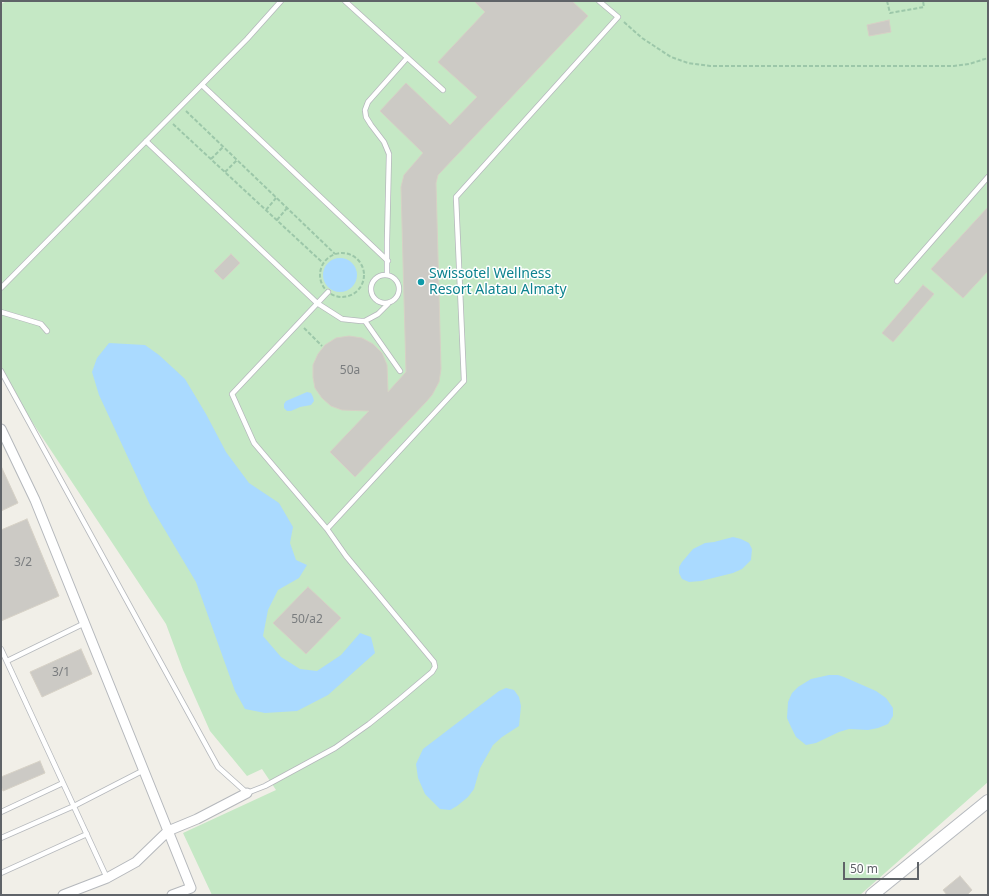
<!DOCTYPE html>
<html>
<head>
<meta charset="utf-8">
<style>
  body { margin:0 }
  #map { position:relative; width:989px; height:896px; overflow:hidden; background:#f1efe8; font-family:"Noto Sans",sans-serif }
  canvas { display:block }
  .frame { position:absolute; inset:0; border:2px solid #5f6368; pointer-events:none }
  .scale { position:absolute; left:843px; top:862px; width:76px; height:18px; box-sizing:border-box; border:2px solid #5f6368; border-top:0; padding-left:5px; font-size:12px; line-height:14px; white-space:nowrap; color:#5f6368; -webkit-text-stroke:3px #fff; paint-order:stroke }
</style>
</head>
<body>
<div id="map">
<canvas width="989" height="896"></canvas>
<div class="frame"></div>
<div class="scale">50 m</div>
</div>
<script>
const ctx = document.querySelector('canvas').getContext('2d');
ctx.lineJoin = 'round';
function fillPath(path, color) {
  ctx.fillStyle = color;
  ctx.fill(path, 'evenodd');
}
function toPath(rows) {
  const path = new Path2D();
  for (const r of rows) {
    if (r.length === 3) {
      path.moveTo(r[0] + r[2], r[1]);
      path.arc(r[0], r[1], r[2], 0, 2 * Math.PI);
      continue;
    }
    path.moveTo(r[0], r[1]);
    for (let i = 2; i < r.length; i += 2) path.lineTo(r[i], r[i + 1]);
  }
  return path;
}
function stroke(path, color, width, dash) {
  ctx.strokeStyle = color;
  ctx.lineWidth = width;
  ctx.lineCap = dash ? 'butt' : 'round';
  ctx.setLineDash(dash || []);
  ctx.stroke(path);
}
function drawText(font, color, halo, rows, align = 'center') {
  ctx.font = font + ' "Noto Sans",sans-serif';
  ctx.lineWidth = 3;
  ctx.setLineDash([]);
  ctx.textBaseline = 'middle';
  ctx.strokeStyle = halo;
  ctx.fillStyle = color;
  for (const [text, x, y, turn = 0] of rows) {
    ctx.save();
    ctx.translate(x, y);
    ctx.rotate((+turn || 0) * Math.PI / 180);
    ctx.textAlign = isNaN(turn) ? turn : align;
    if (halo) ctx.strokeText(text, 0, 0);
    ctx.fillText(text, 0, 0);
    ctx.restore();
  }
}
const green = toPath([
  [7,1,988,1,988,782,860,895,212,895,183,833,276,790,262,769,247,776,210,731,183,670,166,624,1,375,1,4]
]);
const water = toPath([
  [340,275,17],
  [109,343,145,345,159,355,185,379,206,414,226,452,249,483,279,503,293,527,290,543,296,560,307,565,299,578,278,590,268,610,263,636,281,657,300,669,317,671,341,655,360,633,371,637,375,653,328,695,297,711,265,713,245,709,235,691,196,582,150,505,99,395,92,372,97,358],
  [307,392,311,393,313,397,314,401,311,405,300,407,291,411,287,411,284,408,284,404,286,401],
  [733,537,741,539,749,543,752,549,751,560,742,569,733,573,701,581,689,582,682,579,679,573,679,567,682,562,693,549,705,543,714,542],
  [829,675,838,675,844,677,876,691,886,698,893,708,893,716,888,724,878,728,868,730,849,729,839,732,816,743,806,745,796,737,791,727,787,718,788,702,792,693,798,687,811,679],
  [506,688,514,690,519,697,521,706,519,726,502,737,493,745,480,768,474,789,468,797,457,806,450,810,440,809,425,794,418,778,416,764,423,749,499,691]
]);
const building = toPath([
  [474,1,572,1,588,16,438,175,436,183,441,369,439,382,432,395,426,402,355,477,330,452,369,411,342,410,331,406,322,398,315,388,313,377,313,365,318,354,325,345,336,338,349,336,362,338,373,344,382,353,387,365,388,392,406,372,401,187,404,175,423,153,380,111,406,83,450,125,477,97,438,62,485,12,474,1],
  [889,20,891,32,869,36,867,25,889,20],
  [988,207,988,271,963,298,931,269,988,207],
  [231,254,240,263,223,280,214,271,231,254],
  [923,285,934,294,893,342,882,333,923,285],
  [1,466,18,503,1,511,1,466],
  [27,519,59,596,1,621,1,530,27,519],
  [308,587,341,618,306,654,273,623,308,587],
  [81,649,92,674,42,697,30,672,81,649],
  [40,761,45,773,3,791,1,786,1,777,40,761],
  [960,876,972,890,967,895,947,895,943,890,960,876]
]);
const path = toPath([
  [887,1,890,13,924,7,923,1],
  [624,22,642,38,671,57,688,63,710,66,954,66,969,64,988,58],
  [186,111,335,254],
  [173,124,323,263],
  [211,159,223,147],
  [225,172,237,160],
  [266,210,276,198],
  [277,220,287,208],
  [342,275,22],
  [304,328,322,346]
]);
const service = toPath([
  [345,1,443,90],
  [202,85,388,261],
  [146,141,317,303,342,319,361,321,365,321,378,314,388,304],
  [385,289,14],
  [387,275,387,241,389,154,384,142,371,125,366,117,365,110,368,102,407,58],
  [897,281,988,177],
  [1,288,247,39,281,1],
  [1,312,41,324,47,331],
  [365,321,400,371],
  [1,371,218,767,247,793,265,786,335,748,369,724,400,699,432,672,435,667,434,662,346,556,327,529,254,443,232,394,328,292],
  [327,529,464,381,456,197,618,17,599,1],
  [1,649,107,878],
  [7,661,85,623],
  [1,812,63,783],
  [1,838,74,806,144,770],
  [1,873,87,834]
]);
const minor = toPath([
  [1,429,35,500,191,888,172,895],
  [63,895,107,878,136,862,168,831,197,819,247,793]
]);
const secondary = toPath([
  [872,895,988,801]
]);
const markers = [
  [421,282,4,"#0f9aa8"]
];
const numberNames = [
  ["50а",350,371],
  ["3/2",23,563],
  ["50/а2",307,620],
  ["3/1",61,673]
];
const cultureNames = [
  ["Swissotel Wellness",429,274],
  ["Resort Alatau Almaty",429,290]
];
fillPath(green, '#c5e8c5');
fillPath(water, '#aadaff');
fillPath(building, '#cccac5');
stroke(building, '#d6d1c6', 1);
stroke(service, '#b5b8bc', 6);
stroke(minor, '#b5b8bc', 11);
stroke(secondary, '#b6babf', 14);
stroke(path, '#9cc7a9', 2, [4, 2]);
stroke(service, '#fff', 4.5);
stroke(minor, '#fff', 9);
stroke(secondary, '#fff', 12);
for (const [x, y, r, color] of markers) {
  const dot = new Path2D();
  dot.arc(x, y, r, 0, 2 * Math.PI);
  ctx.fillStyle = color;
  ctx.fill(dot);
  stroke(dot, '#fff', 1.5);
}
drawText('12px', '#7a7d7f', null, numberNames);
drawText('14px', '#0d838f', '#fff', cultureNames, 'left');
</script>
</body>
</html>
